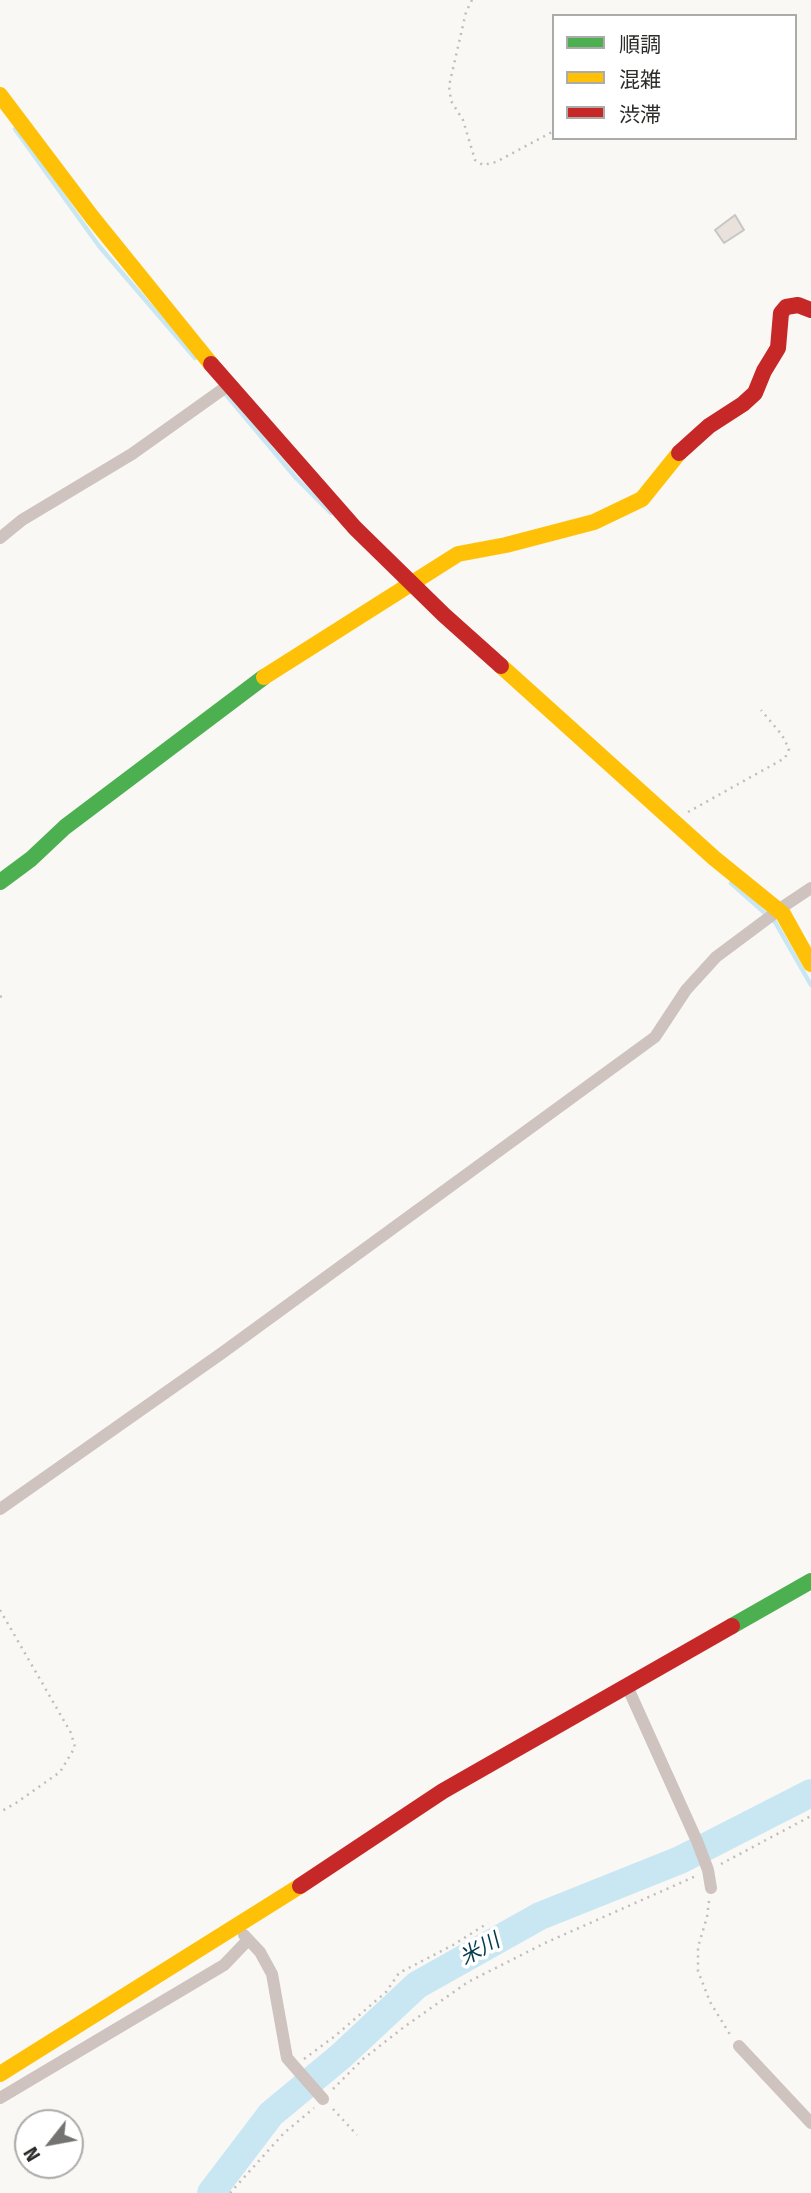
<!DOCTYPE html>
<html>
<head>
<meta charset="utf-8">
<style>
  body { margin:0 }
  #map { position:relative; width:811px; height:2193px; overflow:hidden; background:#f9f8f5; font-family:"Fira Sans","Noto Sans JP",sans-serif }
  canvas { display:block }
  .legend { position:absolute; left:552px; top:14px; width:245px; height:126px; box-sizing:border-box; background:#fff; border:2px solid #ababaa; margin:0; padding:9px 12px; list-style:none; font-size:21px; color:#2d2c2a }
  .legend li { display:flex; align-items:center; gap:14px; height:35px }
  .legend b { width:35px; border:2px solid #ababaa }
  .north { position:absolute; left:14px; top:2109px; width:70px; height:70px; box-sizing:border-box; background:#fff; border:2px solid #ababaa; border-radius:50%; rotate:239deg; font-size:19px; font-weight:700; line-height:28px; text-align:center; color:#2d2c2a }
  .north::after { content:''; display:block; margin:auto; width:24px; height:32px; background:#747371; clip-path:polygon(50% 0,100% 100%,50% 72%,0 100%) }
</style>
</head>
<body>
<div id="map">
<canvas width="811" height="2193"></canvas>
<ul class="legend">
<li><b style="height:9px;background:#4caf50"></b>順調</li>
<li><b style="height:9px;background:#ffc107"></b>混雑</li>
<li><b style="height:9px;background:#c62828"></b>渋滞</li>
</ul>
<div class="north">N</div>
</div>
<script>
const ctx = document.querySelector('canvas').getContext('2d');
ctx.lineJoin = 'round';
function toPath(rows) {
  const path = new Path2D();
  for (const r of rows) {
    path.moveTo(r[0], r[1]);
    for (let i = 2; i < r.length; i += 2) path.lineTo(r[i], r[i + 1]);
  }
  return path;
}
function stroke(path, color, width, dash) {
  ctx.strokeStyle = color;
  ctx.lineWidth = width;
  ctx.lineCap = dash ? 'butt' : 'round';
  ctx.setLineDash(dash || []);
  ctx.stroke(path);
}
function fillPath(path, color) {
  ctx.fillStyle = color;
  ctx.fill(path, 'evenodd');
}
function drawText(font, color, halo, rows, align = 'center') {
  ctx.font = font + ' "Fira Sans","Noto Sans JP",sans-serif';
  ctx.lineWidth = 7;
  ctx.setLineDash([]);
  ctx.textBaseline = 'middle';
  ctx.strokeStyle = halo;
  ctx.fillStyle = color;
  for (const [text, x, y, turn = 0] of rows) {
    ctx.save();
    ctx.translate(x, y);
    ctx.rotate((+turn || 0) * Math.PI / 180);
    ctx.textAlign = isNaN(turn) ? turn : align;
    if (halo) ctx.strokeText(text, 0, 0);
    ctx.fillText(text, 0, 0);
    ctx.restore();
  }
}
const stream = toPath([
  [15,129,99,246,195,358],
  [223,391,296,478,331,513],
  [731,883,775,922,811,985]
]);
const river = toPath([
  [211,2193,271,2114,341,2056,417,1985,540,1916,680,1860,811,1793]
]);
const building = toPath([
  [735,215,744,230,724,243,715,230,735,215]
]);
const path = toPath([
  [472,0,466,12,449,86,451,101,463,120,475,160,483,165,496,162,552,132],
  [688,812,785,758,789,749,782,735,761,710],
  [0,997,2,996],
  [0,1610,71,1733,75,1747,60,1772,16,1803,0,1812],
  [721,1864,811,1816],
  [709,1901,707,1917,698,1947,698,1971,710,2002,731,2036],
  [304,2059,335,2036,386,1992,399,1973,453,1945,488,1923],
  [333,2089,363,2059,404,2027,468,1982,545,1943,696,1876],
  [333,2109,357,2135],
  [230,2193,284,2133,314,2108]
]);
const street = toPath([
  [0,538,22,520,132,454,226,387],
  [778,910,811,888],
  [0,1509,222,1353,655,1037,686,990,716,957,775,913],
  [627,1686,697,1841,708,1870,711,1888],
  [244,1935,260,1952,272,1974,287,2058,323,2099],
  [739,2046,811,2123],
  [0,2098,224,1965,247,1941]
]);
const fast = toPath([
  [0,882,31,859,65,827,264,677],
  [732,1626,811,1581]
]);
const slow = toPath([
  [0,95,92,217,211,364],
  [501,666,714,858,783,914,811,964],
  [264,677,458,554,506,545,594,522,642,499,679,453],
  [0,2074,300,1886]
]);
const jam = toPath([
  [211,364,355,528,444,615,501,666],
  [679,453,709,426,743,404,755,393,764,371,778,348,781,313,786,307,798,305,811,310],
  [300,1886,443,1791,732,1626]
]);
const waterNames = [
  ["米川",480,1950,-29]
];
stroke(stream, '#c9e7f3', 4.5);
stroke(river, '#c9e7f3', 28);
fillPath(building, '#e8e1dc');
stroke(building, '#c8c6c4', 2);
stroke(path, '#c3bcb8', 2.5, [2, 5]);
stroke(street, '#cec3be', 12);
stroke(fast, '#4caf50', 16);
stroke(slow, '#ffc107', 16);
stroke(jam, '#c62828', 16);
drawText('italic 21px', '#003b4e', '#fff', waterNames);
</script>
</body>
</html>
